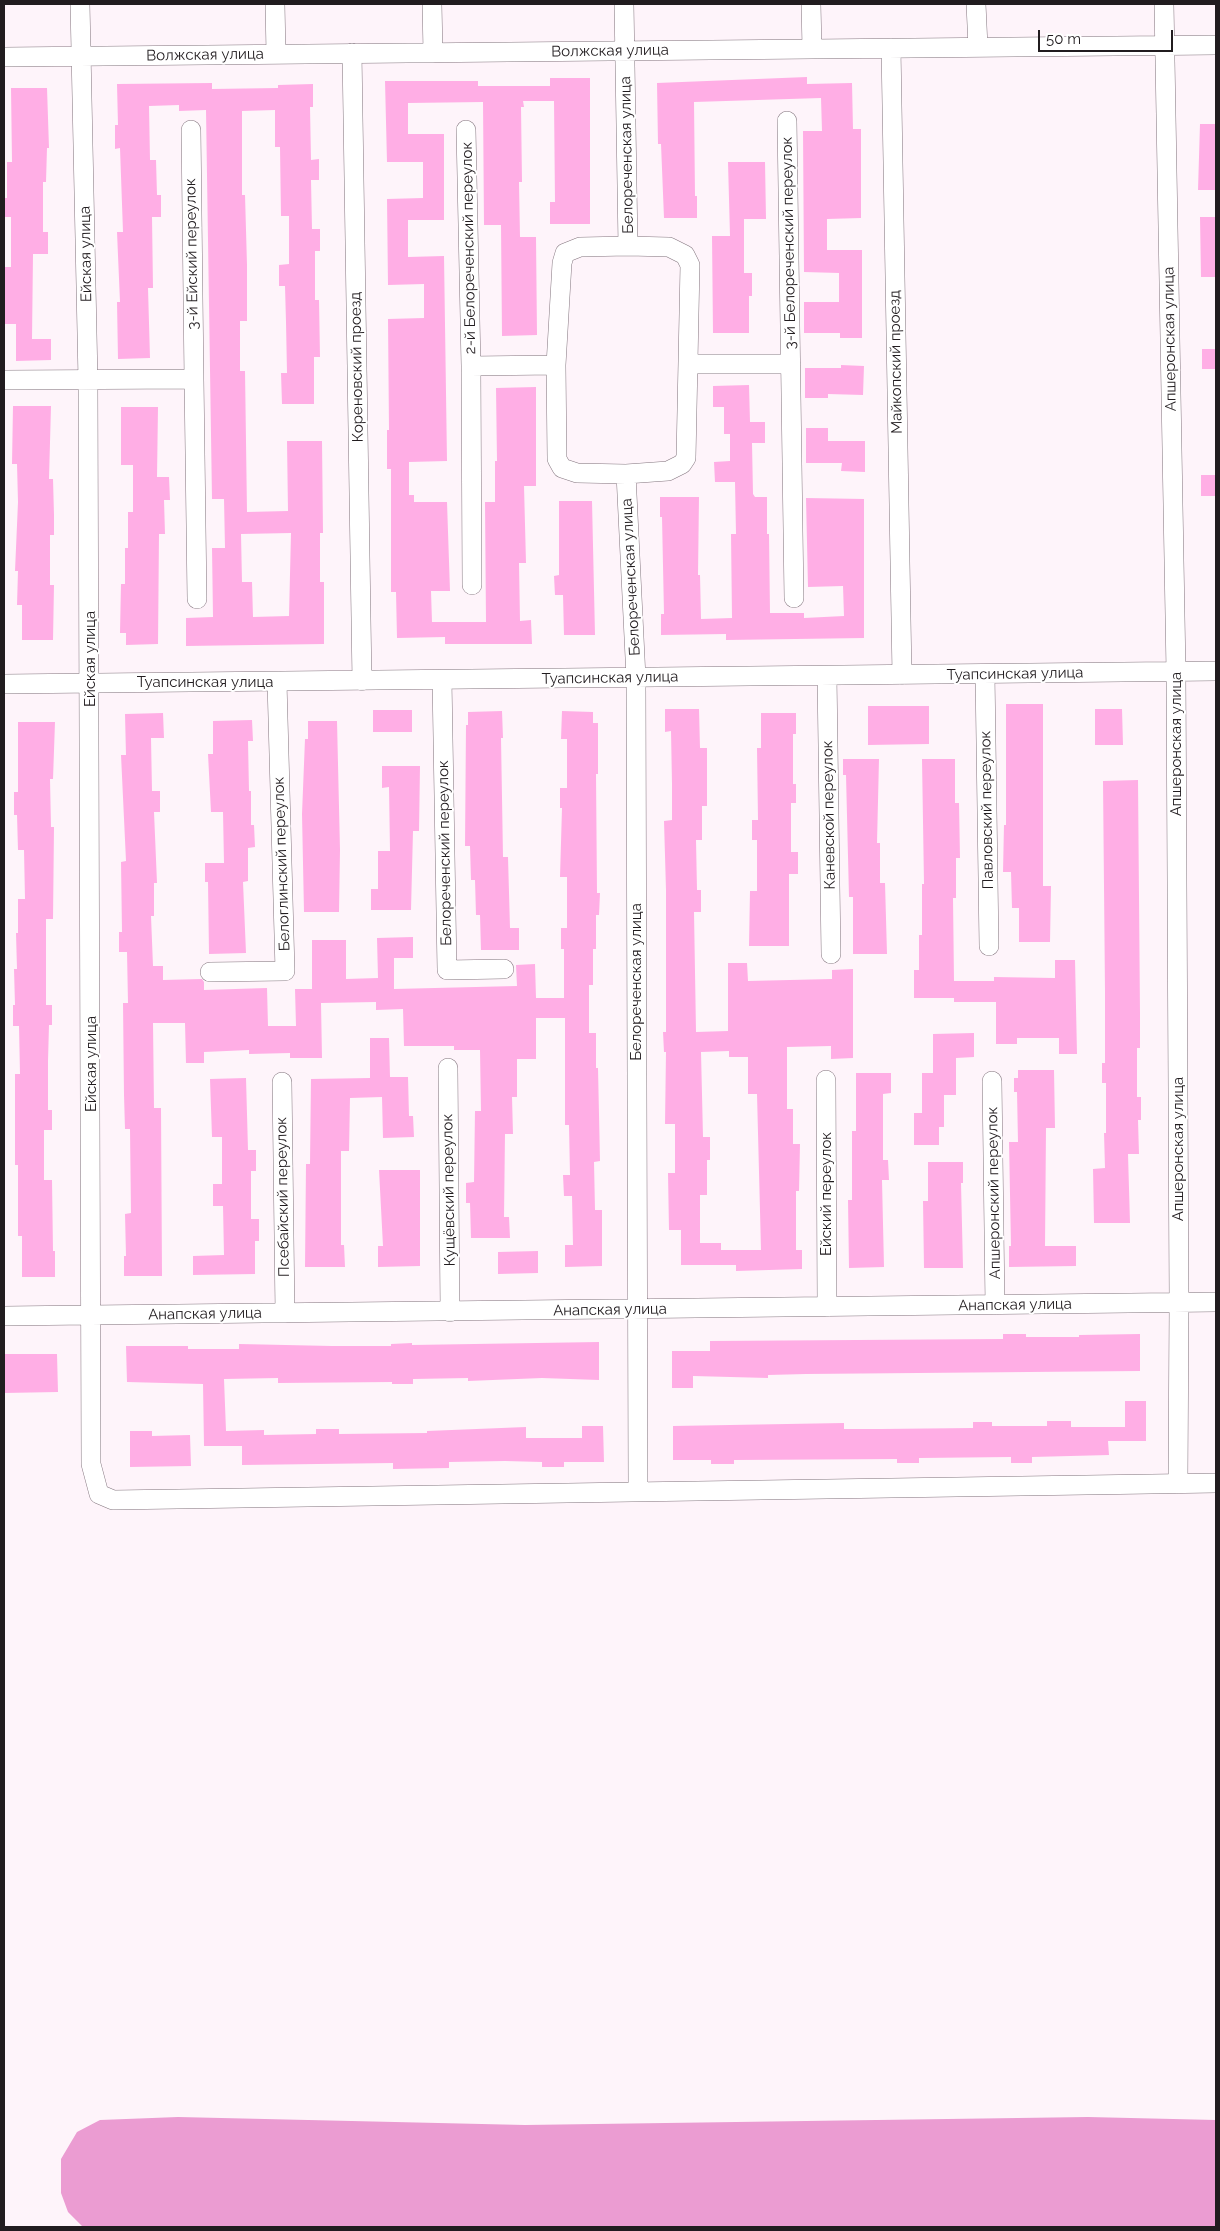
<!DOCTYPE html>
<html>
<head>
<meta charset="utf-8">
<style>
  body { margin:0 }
  #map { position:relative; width:1220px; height:2231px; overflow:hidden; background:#fef4fa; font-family:Raleway,sans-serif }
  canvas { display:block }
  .frame { position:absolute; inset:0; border:5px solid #211c1f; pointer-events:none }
  .scale { position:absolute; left:1038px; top:30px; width:135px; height:22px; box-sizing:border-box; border:2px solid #211c1f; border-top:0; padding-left:6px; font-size:15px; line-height:18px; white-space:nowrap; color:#211c1f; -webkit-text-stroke:4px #fff; paint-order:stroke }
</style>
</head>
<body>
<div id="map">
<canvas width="1220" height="2231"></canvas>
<div class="frame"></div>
<div class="scale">50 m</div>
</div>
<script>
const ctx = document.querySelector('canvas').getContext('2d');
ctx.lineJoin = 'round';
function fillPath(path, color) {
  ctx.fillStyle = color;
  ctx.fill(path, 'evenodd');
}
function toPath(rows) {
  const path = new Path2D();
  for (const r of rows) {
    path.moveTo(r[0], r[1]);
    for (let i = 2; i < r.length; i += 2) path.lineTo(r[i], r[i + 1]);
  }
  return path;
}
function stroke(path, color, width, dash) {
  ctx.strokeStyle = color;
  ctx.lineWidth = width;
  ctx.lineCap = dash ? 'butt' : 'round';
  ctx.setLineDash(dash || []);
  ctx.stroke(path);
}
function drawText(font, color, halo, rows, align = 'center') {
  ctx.font = font + ' Raleway,sans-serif';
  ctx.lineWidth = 4;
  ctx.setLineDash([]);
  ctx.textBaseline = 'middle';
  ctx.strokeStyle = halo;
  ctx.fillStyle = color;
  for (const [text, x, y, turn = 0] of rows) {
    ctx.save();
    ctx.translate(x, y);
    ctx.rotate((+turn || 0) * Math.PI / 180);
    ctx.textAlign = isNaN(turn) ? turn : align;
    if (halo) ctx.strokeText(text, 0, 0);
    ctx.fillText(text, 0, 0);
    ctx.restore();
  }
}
const forest = toPath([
  [178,2117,525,2125,1088,2117,1216,2120,1216,2227,83,2227,68,2212,61,2193,61,2159,77,2132,100,2120]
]);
const building = toPath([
  [807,77,807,84,852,83,853,129,861,129,861,218,827,219,827,250,862,250,862,338,840,338,840,333,804,333,804,302,839,302,839,273,804,272,803,131,822,131,821,98,694,102,695,196,697,196,697,218,664,218,661,144,658,144,657,83],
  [550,78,590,78,590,224,550,224,550,202,555,202,554,101,523,101,524,107,521,107,522,182,519,182,520,237,536,237,537,335,502,336,501,225,484,225,483,102,408,103,408,134,444,134,444,220,408,220,408,257,444,256,447,461,409,462,409,495,414,495,414,502,447,502,450,591,431,591,432,622,486,622,485,502,495,502,495,461,497,461,496,388,536,387,536,486,524,486,526,563,519,563,520,621,531,620,532,644,445,644,445,637,397,638,396,592,391,592,391,469,387,469,387,430,389,430,388,319,424,318,424,284,388,285,387,199,423,198,423,162,387,162,385,81,478,81,478,86,550,86],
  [212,83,212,89,278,88,278,85,313,84,313,107,310,107,311,160,319,159,319,180,311,180,312,229,320,229,320,251,315,251,315,300,319,300,320,357,314,357,314,404,282,404,281,373,287,373,286,322,285,286,279,286,279,265,289,264,289,216,281,216,280,147,275,147,275,110,242,111,242,195,245,195,247,265,247,321,240,321,240,371,245,371,247,512,288,511,287,441,322,441,323,533,320,533,320,582,324,582,324,644,186,646,186,618,213,617,212,548,225,548,224,499,212,499,206,110,179,111,179,105,149,106,150,160,156,160,157,195,161,195,161,217,152,217,153,288,148,288,150,358,118,359,117,302,120,302,117,232,123,232,120,148,115,149,115,125,118,125,117,84],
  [291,533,289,616,253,617,252,582,242,582,241,534],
  [11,88,47,88,49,148,47,148,46,182,43,182,43,232,48,232,48,254,33,254,32,339,51,339,51,360,16,361,16,324,4,324,4,267,11,267,11,217,4,217,4,198,7,198,7,162,12,162],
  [1200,124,1216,124,1216,190,1198,190],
  [728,162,765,162,766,219,744,219,744,273,752,273,752,296,749,296,749,333,713,333,712,236,730,236],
  [1200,217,1216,217,1216,277,1201,277],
  [1202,349,1216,349,1216,369,1202,369],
  [841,365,864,366,863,395,828,394,828,398,805,398,805,368,841,368],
  [749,385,750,422,765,422,765,443,752,443,753,494,755,497,767,497,767,534,769,534,770,613,804,613,804,618,844,616,843,586,808,587,806,498,864,499,864,638,726,640,726,634,661,635,661,614,664,614,662,517,660,517,660,497,699,497,698,575,700,575,701,619,732,618,731,534,736,534,735,482,715,482,714,462,730,461,730,434,724,434,724,407,713,407,713,386],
  [13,406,51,406,49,479,53,479,54,515,54,535,50,535,50,585,54,585,53,640,22,640,22,605,17,605,18,571,15,571,18,502,17,464,12,464],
  [121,407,158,407,157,477,169,477,170,500,164,500,165,534,159,534,158,644,126,645,126,633,120,633,121,584,125,584,125,548,128,548,128,512,133,512,133,465,121,465],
  [806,428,828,428,828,441,865,441,865,472,841,471,842,463,806,463],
  [1201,475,1216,475,1216,496,1201,496],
  [559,501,592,501,595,635,564,635,563,595,555,595,554,576,559,575],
  [1006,704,1043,704,1043,886,1051,886,1050,942,1019,942,1019,908,1012,908,1011,872,1003,872,1004,825,1006,825],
  [868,706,929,706,929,744,868,745],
  [665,709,699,709,700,748,707,748,707,806,702,806,702,840,696,840,697,890,701,890,701,912,694,912,696,1032,728,1031,728,963,747,963,748,981,832,979,832,970,853,969,853,1058,831,1059,831,1046,787,1047,787,1109,793,1109,793,1144,800,1144,799,1191,796,1191,796,1250,802,1250,802,1269,736,1271,736,1265,681,1265,681,1230,669,1230,668,1173,675,1173,675,1124,665,1124,666,1052,664,1052,663,1032,666,1032,666,890,664,821,672,820,672,784,671,731,665,732],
  [729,1051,729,1057,748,1057,748,1094,757,1094,761,1250,721,1250,721,1243,700,1243,700,1195,707,1195,707,1160,710,1160,710,1137,703,1137,701,1052],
  [1095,709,1122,709,1123,745,1095,745],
  [373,710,412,710,412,732,373,732],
  [502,711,503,738,501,738,503,857,508,857,510,928,519,928,519,950,481,950,480,915,476,915,475,880,471,880,470,846,465,846,466,725,468,725,468,712],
  [562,711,593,712,593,723,598,723,598,774,596,774,597,893,600,893,599,915,596,915,596,949,593,949,593,985,589,985,589,1033,596,1033,596,1068,598,1068,600,1161,594,1162,595,1210,602,1210,602,1266,565,1267,565,1245,573,1245,572,1196,564,1196,563,1175,570,1175,569,1125,565,1125,565,1018,536,1018,536,1059,517,1059,517,1097,512,1097,513,1134,505,1134,504,1217,509,1217,510,1238,471,1238,470,1203,466,1203,466,1183,474,1182,475,1111,481,1111,480,1050,454,1050,454,1046,404,1046,403,1009,376,1010,376,1002,321,1003,322,1058,290,1058,290,1053,249,1054,249,1050,204,1052,204,1063,186,1063,185,1023,153,1023,154,1108,161,1108,162,1276,124,1276,124,1256,126,1256,125,1214,131,1213,130,1129,125,1129,124,1095,123,1003,128,1003,127,952,119,952,119,932,122,932,121,862,126,861,121,755,126,755,125,714,163,713,164,738,151,738,152,791,160,791,160,812,154,812,157,883,154,883,154,916,151,916,153,966,163,966,163,980,202,979,204,982,204,990,267,988,268,1026,296,1026,295,989,312,989,312,940,346,940,346,979,378,978,377,938,413,937,413,958,394,958,394,989,517,986,516,965,535,964,536,998,564,998,564,949,561,949,561,928,567,928,567,877,560,877,562,808,560,808,560,788,567,788,567,739,561,739],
  [761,713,796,713,796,734,793,734,793,784,796,784,796,803,791,803,791,852,798,852,798,874,789,874,789,946,749,946,750,891,757,891,757,840,752,840,752,820,758,820,757,748,761,748],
  [252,720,253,741,248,741,249,791,251,791,251,825,254,825,255,847,248,848,248,881,243,882,246,953,209,954,208,882,205,882,205,863,224,863,223,812,211,812,208,754,213,754,213,721],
  [308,721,337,721,340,850,339,912,304,912,302,814,305,739,308,739],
  [18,722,55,722,53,779,50,779,51,827,54,827,53,919,46,919,46,1005,52,1005,52,1025,49,1025,48,1061,48,1110,52,1110,52,1130,44,1130,44,1180,52,1180,53,1251,55,1251,55,1277,22,1277,22,1236,18,1236,18,1165,15,1165,15,1074,20,1074,19,1026,13,1026,13,1005,15,1005,14,969,17,969,16,933,18,933,18,899,25,899,24,850,18,850,17,815,14,815,14,792,18,792],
  [843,759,879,759,877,843,880,843,880,883,885,883,887,954,853,954,853,897,849,897,846,775,843,775],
  [922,759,955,759,955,803,959,803,960,858,956,858,956,898,953,898,954,981,994,981,994,977,1055,978,1055,960,1075,960,1077,1054,1059,1054,1059,1038,1017,1038,1017,1044,996,1044,996,1002,954,1002,954,998,914,998,914,970,919,970,919,935,922,935,922,884,924,884],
  [382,766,420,766,419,831,413,831,411,910,371,910,371,889,378,889,378,851,390,851,389,787,382,788],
  [1138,780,1140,1014,1140,1048,1137,1048,1137,1097,1141,1097,1141,1120,1138,1120,1139,1154,1128,1154,1130,1223,1094,1223,1093,1169,1105,1168,1104,1133,1106,1133,1106,1083,1102,1083,1102,1063,1105,1063,1105,992,1103,781],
  [974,1033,974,1057,956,1058,956,1095,944,1095,944,1127,939,1127,939,1145,914,1145,914,1113,922,1113,922,1073,933,1073,933,1034],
  [370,1038,389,1038,390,1077,408,1077,409,1116,413,1116,414,1137,383,1138,382,1097,350,1098,349,1151,341,1151,341,1245,344,1245,345,1267,305,1267,306,1164,310,1164,311,1079,370,1078],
  [1018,1070,1054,1070,1055,1128,1046,1128,1045,1246,1076,1246,1076,1266,1009,1267,1009,1246,1011,1246,1009,1142,1018,1142,1017,1092,1014,1092,1014,1078,1018,1078],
  [856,1073,891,1073,891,1093,883,1094,883,1160,888,1160,889,1180,882,1180,884,1267,849,1268,848,1200,852,1200,852,1131,856,1131],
  [246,1078,248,1150,256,1150,256,1171,251,1171,251,1219,259,1219,259,1241,255,1241,255,1274,193,1275,193,1256,224,1255,223,1206,213,1206,213,1184,222,1184,222,1137,212,1137,210,1079],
  [928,1162,963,1162,963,1183,961,1183,963,1268,924,1268,923,1201,928,1201],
  [379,1170,420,1170,420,1266,378,1267,378,1246,383,1246],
  [538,1251,538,1273,498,1274,498,1252],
  [1003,1334,1026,1334,1026,1337,1079,1337,1079,1335,1140,1334,1140,1371,806,1374,768,1375,768,1378,693,1376,693,1388,672,1388,672,1351,710,1351,710,1341,1003,1339],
  [599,1342,599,1380,542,1378,468,1381,468,1378,413,1379,413,1384,392,1384,392,1382,278,1383,278,1378,224,1379,226,1431,264,1430,264,1435,316,1434,316,1429,339,1429,339,1434,427,1433,427,1431,526,1427,526,1438,582,1438,582,1426,603,1426,604,1462,564,1462,564,1467,542,1467,542,1462,505,1461,449,1462,449,1468,393,1469,393,1463,242,1465,242,1446,204,1446,203,1384,127,1382,126,1346,188,1346,188,1349,239,1349,239,1344,332,1346,391,1346,391,1344,412,1343,412,1345],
  [4,1354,57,1354,58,1392,4,1393],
  [1125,1401,1146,1401,1146,1441,1108,1441,1109,1455,1032,1457,1032,1463,1011,1463,1011,1457,919,1458,919,1463,897,1463,897,1459,734,1460,734,1464,711,1464,711,1460,673,1460,673,1426,844,1423,844,1429,881,1429,973,1428,973,1422,992,1422,992,1426,1047,1426,1047,1421,1071,1421,1071,1427,1125,1427],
  [130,1431,152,1431,152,1436,190,1435,191,1466,130,1467]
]);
const street = toPath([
  [80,4,88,380,91,1464,99,1494,113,1500,1216,1483],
  [275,4,276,54],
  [432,4,433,53],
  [624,4,628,246],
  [811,4,812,49],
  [976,4,978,47],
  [1164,4,1176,671,1179,1302,1178,1484],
  [891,48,902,675],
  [352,53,362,681],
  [4,57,1216,45],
  [787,121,794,598],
  [466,130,471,366,472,585],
  [628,246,669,247,685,255,690,265,686,458,682,464,668,471,626,474,577,473,562,468,557,459,556,365,562,263,565,253,580,247,628,246],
  [689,364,791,364],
  [471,366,556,365],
  [194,379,197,599],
  [4,380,194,379,191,130],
  [626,474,636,678,638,1491],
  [985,674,989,946],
  [827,676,831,954],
  [442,680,447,970,504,969],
  [4,684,1216,671],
  [210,972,285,971,277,682],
  [448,1068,450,1312],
  [826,1080,827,1307],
  [992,1081,995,1305],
  [282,1082,285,1313],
  [4,1316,1216,1302]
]);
const streetNames = [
  ["Волжская улица",610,51,-1],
  ["Волжская улица",205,55,-1],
  ["Белореченская улица",627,155,-91],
  ["3-й Белореченский переулок",789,243,-91],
  ["2-й Белореченский переулок",469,248,-91],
  ["Ейская улица",86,254,-91],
  ["3-й Ейский переулок",192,254,-91],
  ["Апшеронская улица",1170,339,-91],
  ["Майкопский проезд",896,362,-91],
  ["Кореновский проезд",357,367,-91],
  ["Белореченская улица",631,577,-93],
  ["Ейская улица",90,659,-90],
  ["Туапсинская улица",1015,674,-1],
  ["Туапсинская улица",610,678,-1],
  ["Туапсинская улица",205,682],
  ["Апшеронская улица",1176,744,-90],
  ["Павловский переулок",987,810,-91],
  ["Каневской переулок",829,815,-91],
  ["Белореченский переулок",445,853,-91],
  ["Белоглинский переулок",282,864,-92],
  ["Белореченская улица",636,982,-90],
  ["Ейская улица",91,1064,-90],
  ["Апшеронская улица",1178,1149,-90],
  ["Кущёвский переулок",449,1190,-91],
  ["Апшеронский переулок",994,1193,-91],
  ["Ейский переулок",826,1194,-90],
  ["Псебайский переулок",283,1197,-91],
  ["Анапская улица",1015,1305,-1],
  ["Анапская улица",610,1310,-1],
  ["Анапская улица",205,1314,-1]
];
fillPath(forest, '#eb9cd2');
fillPath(building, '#ffaee5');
stroke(street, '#83757e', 20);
stroke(street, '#fff', 19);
drawText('15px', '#211c1f', '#fff', streetNames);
</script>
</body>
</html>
